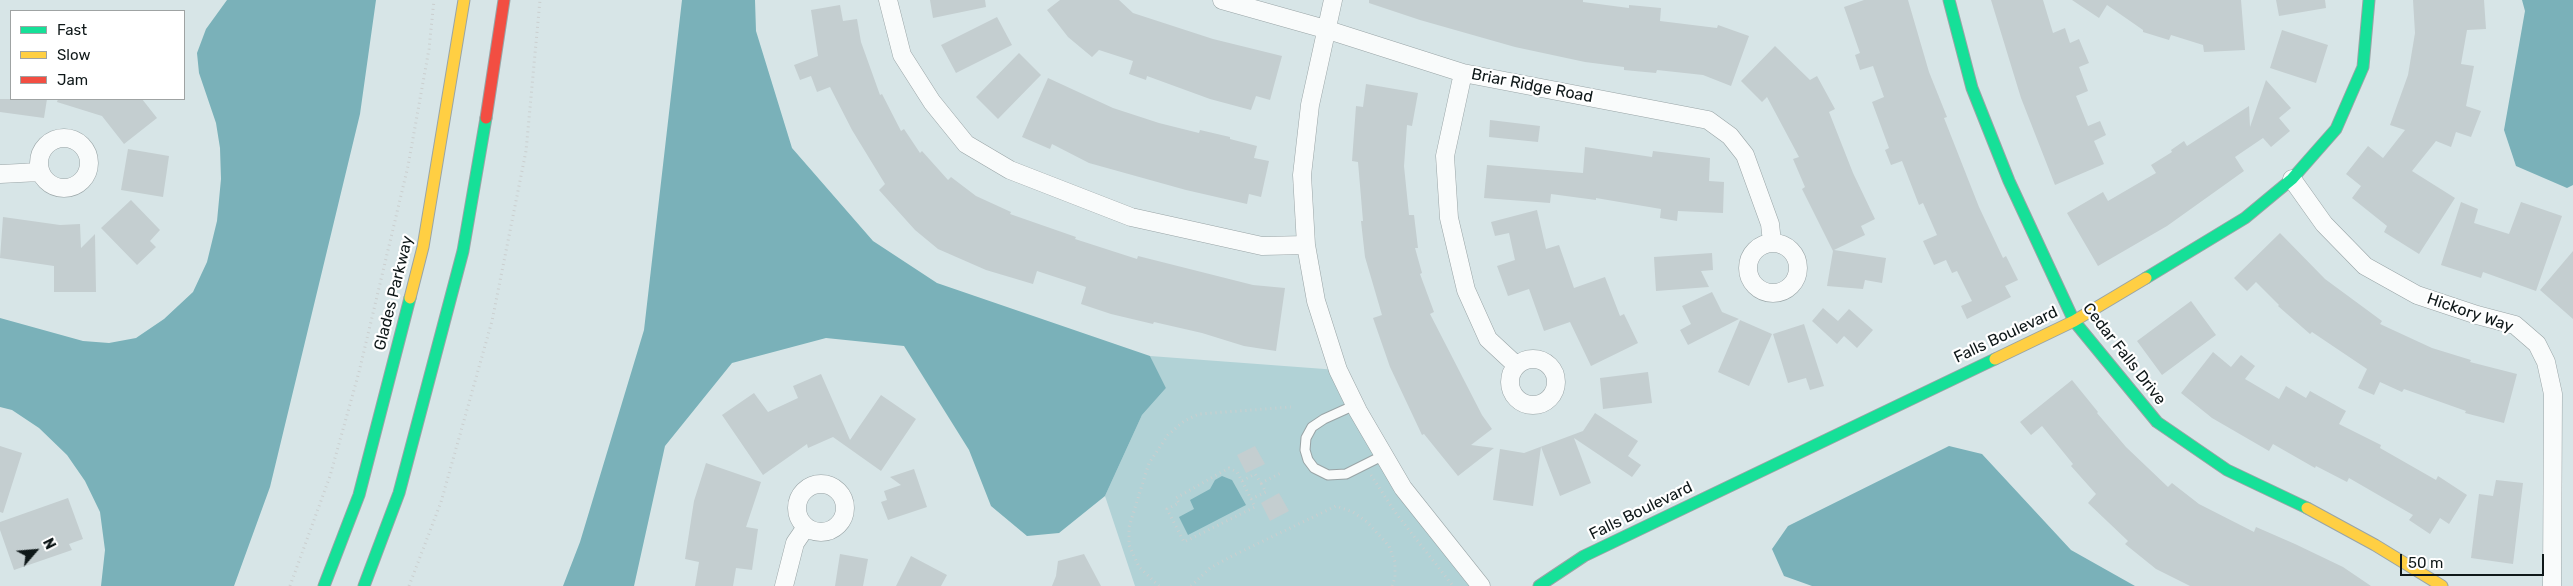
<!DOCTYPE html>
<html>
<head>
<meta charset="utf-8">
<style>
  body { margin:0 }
  #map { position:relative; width:2573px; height:586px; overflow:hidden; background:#d7e5e7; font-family:Rubik,sans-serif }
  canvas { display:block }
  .legend { position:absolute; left:10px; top:10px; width:175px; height:90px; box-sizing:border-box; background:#fff; border:1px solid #9fa3a3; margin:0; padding:6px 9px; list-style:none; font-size:15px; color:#0f1819 }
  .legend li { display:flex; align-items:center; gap:10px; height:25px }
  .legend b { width:25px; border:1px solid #9fa3a3 }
  .north { position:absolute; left:10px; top:526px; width:50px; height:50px; -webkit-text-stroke:4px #fff; paint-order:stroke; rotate:63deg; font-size:14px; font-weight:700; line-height:20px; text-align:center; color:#0f1819 }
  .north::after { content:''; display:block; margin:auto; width:18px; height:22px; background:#0f1819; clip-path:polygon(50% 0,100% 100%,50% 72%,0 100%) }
  .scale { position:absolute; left:2400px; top:554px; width:144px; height:22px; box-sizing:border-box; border:2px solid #0f1819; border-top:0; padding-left:6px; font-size:15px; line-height:18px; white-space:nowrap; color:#0f1819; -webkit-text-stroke:4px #fff; paint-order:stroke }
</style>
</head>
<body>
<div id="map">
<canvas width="2573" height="586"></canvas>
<ul class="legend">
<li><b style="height:6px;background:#16e098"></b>Fast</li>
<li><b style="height:6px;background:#ffcf43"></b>Slow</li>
<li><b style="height:6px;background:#f24e42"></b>Jam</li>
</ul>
<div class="north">N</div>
<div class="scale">50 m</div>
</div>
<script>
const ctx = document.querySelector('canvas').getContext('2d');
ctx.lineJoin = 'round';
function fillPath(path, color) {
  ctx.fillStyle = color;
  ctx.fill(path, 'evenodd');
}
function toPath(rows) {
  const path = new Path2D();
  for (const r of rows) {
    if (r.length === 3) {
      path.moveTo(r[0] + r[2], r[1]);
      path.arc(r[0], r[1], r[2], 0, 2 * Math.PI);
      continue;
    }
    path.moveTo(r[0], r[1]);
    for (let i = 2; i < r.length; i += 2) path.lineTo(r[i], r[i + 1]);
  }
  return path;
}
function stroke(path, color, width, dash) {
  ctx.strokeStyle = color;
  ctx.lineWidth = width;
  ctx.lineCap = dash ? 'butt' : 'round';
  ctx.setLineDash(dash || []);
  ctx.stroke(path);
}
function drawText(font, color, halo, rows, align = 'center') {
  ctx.font = font + ' Rubik,sans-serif';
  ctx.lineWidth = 4.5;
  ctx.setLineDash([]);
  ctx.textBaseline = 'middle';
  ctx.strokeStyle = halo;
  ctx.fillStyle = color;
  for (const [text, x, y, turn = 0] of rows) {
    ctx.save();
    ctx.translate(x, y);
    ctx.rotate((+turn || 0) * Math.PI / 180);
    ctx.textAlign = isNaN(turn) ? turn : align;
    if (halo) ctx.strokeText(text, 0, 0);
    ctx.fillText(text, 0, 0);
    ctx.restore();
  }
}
const green = toPath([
  [1150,356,1338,370,1358,411,1481,586,1135,586,1105,496,1142,415,1166,388]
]);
const water = toPath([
  [227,0,376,0,360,114,270,487,234,586,101,586,105,550,100,512,85,481,67,455,39,428,12,410,0,407,0,318,83,341,109,343,136,338,164,319,193,292,207,262,217,221,221,179,220,148,216,123,199,73,197,53,206,29],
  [682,0,755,0,756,31,792,148,873,241,937,283,1150,356,1166,388,1142,415,1105,496,1059,533,1027,536,991,506,969,450,904,346,826,338,732,363,665,446,634,586,563,586,580,542,644,330],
  [2522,0,2573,0,2573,185,2567,188,2516,166,2504,130,2525,11],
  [1949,446,1982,454,2071,550,2135,586,1812,586,1784,576,1772,549,1788,526],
  [1222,476,1232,480,1246,505,1188,535,1179,517,1194,509,1190,500,1210,489,1215,480]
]);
const building = toPath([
  [930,0,985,0,986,7,933,18],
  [1060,0,1119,0,1133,13,1213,39,1282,56,1270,100,1256,96,1251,110,1210,99,1147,76,1146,80,1129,74,1133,61,1099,50,1092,57,1068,37,1047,10],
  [1369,0,1583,0,1583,2,1629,8,1629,5,1661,8,1660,21,1717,28,1718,25,1749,36,1731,86,1703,75,1657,70,1656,73,1624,70,1624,67,1585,62,1515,47,1420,20,1369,3],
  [1864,0,1908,0,1929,72,1947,117,1944,118,1979,207,2003,258,2006,256,2018,280,2005,286,2011,297,1967,319,1961,306,1972,301,1957,271,1952,273,1946,260,1934,265,1923,241,1937,235,1923,203,1919,205,1902,161,1891,165,1885,150,1889,148,1872,102,1884,97,1873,66,1860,70,1855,55,1860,53,1844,7],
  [1991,0,2043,0,2053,33,2065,28,2070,43,2079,39,2089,63,2079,67,2088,91,2076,96,2088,126,2100,121,2106,135,2094,141,2104,164,2055,185,2021,98],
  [2072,0,2241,0,2245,50,2204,52,2203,45,2171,35,2169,40,2143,32,2143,30,2107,5,2099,18],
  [2276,0,2325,0,2326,8,2279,16],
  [2413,0,2484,0,2486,29,2467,30,2461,64,2474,66,2466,106,2481,111,2471,137,2456,132,2451,147,2436,141,2412,171,2455,198,2419,254,2384,232,2387,226,2352,198,2361,186,2346,174,2368,146,2383,158,2405,130,2390,125,2408,75,2415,33],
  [840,5,843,21,857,19,861,42,880,95,882,94,901,131,904,129,920,153,922,151,948,180,951,177,976,196,1011,212,1010,214,1076,237,1075,239,1137,259,1138,256,1253,285,1285,288,1276,351,1244,346,1202,333,1154,322,1153,324,1111,314,1081,304,1086,287,1037,271,1033,284,986,270,938,249,915,230,879,190,885,184,852,130,830,87,817,92,811,76,800,80,794,65,818,56,811,10],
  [997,17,1012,45,956,73,941,45],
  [2282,30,2328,45,2316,83,2270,68],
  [1775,46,1810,80,1817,76,1835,109,1829,112,1853,173,1875,219,1861,226,1865,235,1834,250,1886,258,1882,283,1865,280,1863,289,1827,286,1833,251,1802,189,1805,187,1793,159,1799,157,1767,97,1762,102,1741,81],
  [1019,53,1041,75,998,119,976,97],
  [1048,78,1113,108,1159,123,1199,133,1200,130,1230,137,1230,139,1257,146,1254,158,1269,161,1261,197,1249,194,1247,204,1186,190,1089,163,1052,144,1050,149,1022,137],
  [2266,80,2291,108,2279,118,2290,131,2271,147,2263,138,2235,157,2244,171,2167,226,2098,266,2067,213,2103,192,2108,201,2156,173,2151,165,2172,152,2171,150,2184,141,2187,146,2249,106,2250,127],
  [1366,84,1418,93,1412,126,1407,125,1404,166,1409,215,1414,215,1418,248,1415,248,1422,273,1420,274,1434,312,1430,314,1482,415,1492,429,1471,445,1494,448,1458,476,1424,434,1422,435,1390,367,1373,318,1382,315,1365,257,1361,221,1363,221,1358,162,1352,161,1356,106,1363,107],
  [0,99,47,99,44,118,0,112],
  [58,99,142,99,157,118,124,144,102,116,57,102],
  [1490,120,1540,126,1538,142,1489,137],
  [1585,147,1652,157,1653,151,1710,158,1709,181,1724,182,1723,213,1678,211,1677,221,1660,218,1661,209,1596,198,1596,200,1551,194,1550,203,1484,198,1487,165,1583,173],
  [128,149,169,156,163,197,121,190],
  [131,200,160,230,150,241,156,247,137,265,101,228],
  [2461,202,2478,209,2474,223,2509,234,2521,202,2562,216,2536,291,2483,272,2481,278,2441,265],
  [1537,210,1546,249,1559,245,1574,288,1605,277,1620,316,1624,314,1638,343,1591,366,1570,322,1544,331,1529,289,1508,296,1497,266,1515,260,1509,233,1495,236,1491,222],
  [3,217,60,225,80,224,81,248,95,234,96,292,54,292,54,266,0,258],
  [2280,233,2325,279,2382,321,2380,324,2432,348,2471,360,2470,362,2517,374,2504,423,2465,413,2466,411,2404,389,2402,392,2380,382,2374,395,2358,388,2367,369,2312,332,2310,334,2278,306,2279,305,2256,282,2247,291,2234,278],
  [2573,251,2573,319,2540,290],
  [1712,253,1713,270,1701,271,1709,287,1656,291,1654,257],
  [1712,292,1722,312,1739,319,1688,345,1680,330,1691,324,1682,306],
  [2191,301,2216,335,2162,375,2137,341],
  [1823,308,1838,321,1849,309,1873,330,1857,348,1844,336,1837,344,1812,321],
  [1740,320,1772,334,1749,386,1718,372],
  [1804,324,1824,386,1810,390,1806,378,1788,383,1773,334],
  [2213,352,2231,367,2241,355,2255,366,2245,379,2279,399,2286,386,2306,398,2310,391,2346,411,2339,424,2381,445,2380,448,2436,480,2438,476,2467,495,2449,524,2440,518,2430,534,2409,520,2413,515,2349,478,2347,482,2316,466,2315,468,2273,444,2269,451,2212,418,2181,393],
  [1648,372,1652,403,1603,409,1600,378],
  [821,374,850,440,881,395,916,419,881,471,833,437,808,448,807,444,763,475,722,415,754,393,768,412,798,398,793,386],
  [2072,380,2098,412,2097,413,2126,447,2168,487,2172,483,2199,504,2254,532,2256,527,2295,544,2343,567,2371,586,2190,586,2156,569,2125,544,2128,541,2088,503,2096,494,2071,466,2073,464,2042,426,2031,435,2020,422],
  [1595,413,1638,441,1628,456,1641,465,1632,477,1574,438,1591,483,1560,496,1541,447,1533,506,1493,500,1500,449,1524,453,1583,431],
  [0,446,22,453,3,513,0,512],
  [1255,446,1265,464,1246,473,1237,455],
  [706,463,761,482,746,527,758,529,752,570,736,568,733,586,695,586,699,562,685,559,694,501],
  [914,469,927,507,888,520,881,502,887,500,884,491,901,485,890,477],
  [2496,480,2523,483,2513,564,2471,558,2479,494,2493,496],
  [1279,493,1289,511,1270,521,1261,503],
  [68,498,83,539,69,544,72,550,14,570,0,530,0,522],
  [840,554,868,559,863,586,835,586],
  [1084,554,1101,586,1052,586,1056,576,1058,561],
  [911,556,947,575,941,586,896,586]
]);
const path = toPath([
  [1371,475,1395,512,1453,586],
  [1242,481,1255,507,1184,542,1167,509,1179,503,1176,498,1229,468,1237,472,1242,481,1255,474,1261,483,1281,473],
  [1251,499,1266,492,1261,483],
  [290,586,330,476,359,372,408,166,429,49,434,0],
  [409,586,441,502,492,321,526,151,540,0],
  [1159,586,1139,567,1129,545,1129,527,1149,463,1168,435,1184,421,1199,414,1291,407],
  [1191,586,1210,568,1234,555,1336,506,1353,512,1367,522,1389,546,1395,562,1395,578,1392,586]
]);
const lane = toPath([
  [1355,405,1324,419,1312,427,1306,438,1305,450,1308,460,1314,468,1328,475,1346,474,1384,455]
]);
const street = toPath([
  [888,0,902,55,932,102,966,144,1010,170,1131,217,1262,246,1306,245],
  [1222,0,1325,29,1463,73,1708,120,1730,136,1745,155,1770,224,1772,242],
  [1333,0,1310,105,1302,175,1306,245,1316,301,1338,370,1358,411,1403,488,1481,586],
  [1463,73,1445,156,1449,218,1466,290,1488,339,1516,365],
  [64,163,25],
  [0,174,40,172],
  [2292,179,2324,224,2365,266,2417,295,2477,315,2515,325,2537,344,2546,362,2553,394,2552,586],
  [1773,268,25],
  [1533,382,23],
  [821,508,24],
  [784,586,795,543,806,527]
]);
const fast = toPath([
  [1949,0,1972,88,2009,181,2074,321,2157,422,2227,470,2307,508],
  [2146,278,2245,218,2292,179,2336,129,2363,67,2369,0],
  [324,586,359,495,410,298],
  [364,586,399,493,463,251,486,118],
  [1539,586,1584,556,1995,359]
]);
const slow = toPath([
  [410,298,423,247,464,0],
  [1995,359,2074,321,2146,278],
  [2307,508,2375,545,2442,586]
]);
const jam = toPath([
  [486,118,504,0]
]);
const streetNames = [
  ["Briar Ridge Road",1532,86,11],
  ["Glades Parkway",394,293,-76],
  ["Hickory Way",2470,313,19],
  ["Falls Boulevard",2006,335,-25],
  ["Cedar Falls Drive",2124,354,52],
  ["Falls Boulevard",1641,511,-26]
];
fillPath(green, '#b1d2d6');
fillPath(water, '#7ab1b9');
fillPath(building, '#c4ced0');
stroke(lane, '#99a4a6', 11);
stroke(street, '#99a4a6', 19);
stroke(fast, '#99a4a6', 13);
stroke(slow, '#99a4a6', 13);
stroke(jam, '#99a4a6', 13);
stroke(path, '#cbcfcf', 3, [1, 4]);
stroke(lane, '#f9fbfb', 9);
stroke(street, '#f9fbfb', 18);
stroke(fast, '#16e098', 11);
stroke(slow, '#ffcf43', 11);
stroke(jam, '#f24e42', 11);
drawText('16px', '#0f1819', '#fff', streetNames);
</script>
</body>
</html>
